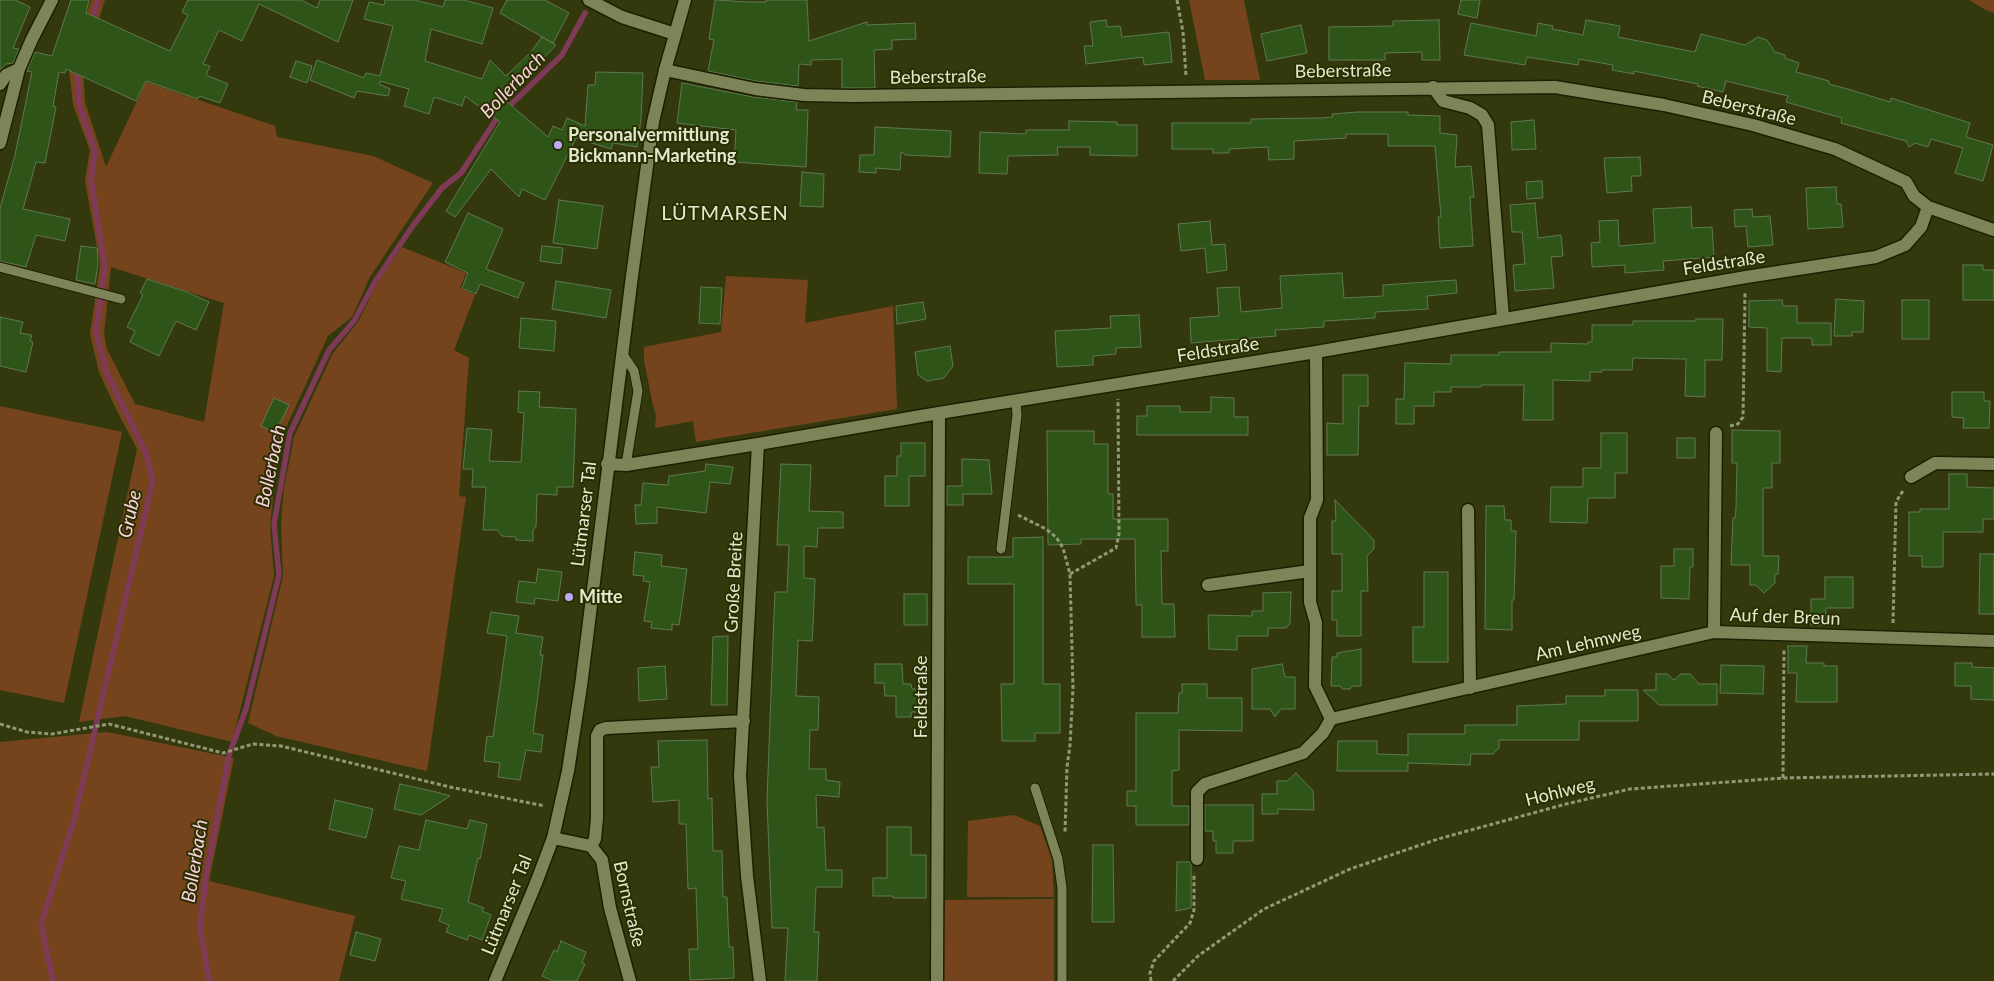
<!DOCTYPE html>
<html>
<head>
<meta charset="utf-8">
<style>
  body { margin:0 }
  canvas { display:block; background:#34390d }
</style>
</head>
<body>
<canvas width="1994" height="981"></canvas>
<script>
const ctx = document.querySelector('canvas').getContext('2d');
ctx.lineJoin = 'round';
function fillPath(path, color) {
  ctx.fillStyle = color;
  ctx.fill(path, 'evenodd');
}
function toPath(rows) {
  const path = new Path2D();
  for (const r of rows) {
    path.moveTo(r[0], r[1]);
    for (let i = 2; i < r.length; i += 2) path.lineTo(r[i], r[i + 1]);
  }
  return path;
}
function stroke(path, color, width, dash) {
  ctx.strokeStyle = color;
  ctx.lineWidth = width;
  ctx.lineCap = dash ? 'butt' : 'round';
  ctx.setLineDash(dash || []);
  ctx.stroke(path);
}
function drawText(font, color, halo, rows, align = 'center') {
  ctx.font = font + ' Lato,sans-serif';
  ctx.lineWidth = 4;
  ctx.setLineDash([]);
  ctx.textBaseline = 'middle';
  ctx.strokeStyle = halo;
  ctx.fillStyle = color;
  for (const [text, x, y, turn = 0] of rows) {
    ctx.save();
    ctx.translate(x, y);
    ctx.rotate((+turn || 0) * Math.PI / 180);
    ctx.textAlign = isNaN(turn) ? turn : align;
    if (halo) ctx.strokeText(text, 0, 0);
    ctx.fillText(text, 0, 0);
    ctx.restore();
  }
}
const green = toPath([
  [91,0,105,0,83,69,85,102,106,167,146,82,275,126,277,137,373,156,433,183,370,277,352,317,328,336,283,434,274,487,270,526,274,576,232,742,125,716,79,722,137,449,116,409,99,372,90,334,100,264,85,181,90,150,73,105,69,69],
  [111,267,224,303,204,422,135,404,107,349,104,334],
  [1189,0,1244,0,1260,80,1205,80],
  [1969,0,1994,0,1994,13,1986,10],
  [402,247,466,273,460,288,475,295,454,350,469,358,459,496,466,497,427,771,276,736,248,723,283,576,281,524,284,488,294,437,333,353,358,322,379,280],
  [726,276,808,280,805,323,893,306,897,409,696,442,693,421,655,428,656,415,652,401,644,360,644,347,721,332],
  [0,406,122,432,64,703,0,690],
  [107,732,234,758,209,881,355,916,339,981,0,981,0,742],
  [1014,815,1040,826,1052,860,1054,897,967,897,968,821],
  [1054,899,1054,981,944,981,944,900]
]);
const stream = toPath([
  [91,23,98,0],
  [53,981,41,924,74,820,153,480,145,451,106,371,96,332,105,267,91,180,95,151,79,104,77,67],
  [209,981,200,928,206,876,229,755,246,709,279,575,274,524,290,433,329,350,354,321,376,280,412,227,442,188,461,173,497,118,562,55,585,13]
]);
const building = toPath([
  [0,0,15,0,30,7,13,48,19,49,13,63,6,64,0,70,0,0],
  [71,0,89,0,86,13,170,51,188,15,182,12,188,0,301,0,317,8,320,0,353,0,338,42,259,4,242,41,219,30,203,64,210,66,206,75,228,84,220,103,199,96,198,99,146,81,136,101,66,69,65,73,59,72,53,106,56,107,45,163,36,162,23,209,70,219,65,241,36,235,26,267,0,261,0,208,15,155,32,72,27,71,35,52,52,56,71,0],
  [385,0,414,0,443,7,445,0,464,0,493,8,482,44,431,29,425,61,482,79,490,60,506,76,530,53,542,37,556,45,505,100,548,137,553,126,562,130,567,118,585,126,588,85,595,85,596,72,643,73,641,119,637,147,613,143,611,149,576,138,545,200,522,189,519,197,491,169,455,217,446,211,500,122,465,96,462,106,434,97,429,114,404,106,409,89,380,81,379,84,390,89,388,96,357,91,354,98,310,80,317,60,364,78,366,73,380,76,393,26,364,19,369,2,384,5,385,0],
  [507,0,545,0,569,13,553,43,500,13,507,0],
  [715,0,749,2,766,2,766,0,807,0,809,41,867,22,867,25,915,23,916,39,892,40,892,49,874,50,875,88,842,88,842,59,811,60,811,65,799,64,798,86,756,81,708,71,714,40,709,39,715,0],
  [1461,0,1480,0,1477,18,1458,14,1461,0],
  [1106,20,1107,27,1120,26,1122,37,1169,32,1172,62,1144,65,1143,57,1086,64,1084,46,1093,46,1090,22,1106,20],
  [1439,20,1440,60,1422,60,1422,52,1385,53,1385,60,1329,60,1329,27,1393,26,1393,21,1439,20],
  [1586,20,1620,26,1618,37,1695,52,1701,34,1745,45,1758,37,1767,40,1775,52,1785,55,1785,58,1799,63,1796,72,1829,81,1829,84,1851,90,1890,102,1891,98,1970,123,1966,137,1993,145,1983,181,1955,173,1963,148,1931,139,1928,147,1915,143,1909,147,1906,141,1841,123,1842,118,1786,102,1788,96,1726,81,1723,92,1697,86,1698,84,1634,71,1634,74,1612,70,1613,65,1579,59,1578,65,1527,57,1525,65,1464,55,1471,23,1536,36,1538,23,1553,26,1552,29,1583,35,1586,20],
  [1301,25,1307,53,1267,61,1261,34,1301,25],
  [296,61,312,66,307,83,290,77,296,61],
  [682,83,753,97,797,102,796,110,808,110,806,167,734,162,736,130,677,123,682,83],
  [1358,112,1408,112,1408,115,1440,116,1440,133,1457,135,1455,167,1471,166,1474,197,1470,197,1473,246,1440,248,1438,217,1441,217,1435,146,1388,146,1388,134,1346,134,1346,138,1294,141,1294,159,1269,160,1268,147,1229,149,1229,153,1213,153,1213,149,1172,149,1172,123,1251,123,1251,119,1321,118,1333,117,1332,114,1358,112],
  [1534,120,1536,149,1512,150,1511,122,1534,120],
  [1069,121,1117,122,1117,125,1137,125,1137,156,1090,155,1090,147,1057,147,1058,155,1008,156,1007,174,979,173,980,132,1026,134,1026,130,1069,130,1069,121],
  [875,127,951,131,950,157,906,155,901,152,900,170,876,168,876,173,859,172,860,155,874,155,875,127],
  [1640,157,1641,176,1631,176,1632,191,1607,193,1604,158,1640,157],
  [802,172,824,174,823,207,800,206,802,172],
  [1542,181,1543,198,1527,199,1526,182,1542,181],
  [1836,187,1837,204,1841,204,1843,227,1808,229,1806,188,1836,187],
  [559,200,603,206,597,249,553,243,559,200],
  [1535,203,1538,238,1561,235,1563,256,1551,257,1554,288,1515,291,1513,265,1525,264,1522,232,1512,232,1510,205,1535,203],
  [1691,207,1692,228,1712,227,1714,257,1663,261,1664,270,1625,273,1625,265,1592,267,1591,243,1600,242,1599,221,1618,220,1619,246,1655,243,1653,209,1691,207],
  [1752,209,1753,217,1770,216,1773,245,1748,247,1746,226,1735,227,1734,210,1752,209],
  [468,213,503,229,486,269,524,283,518,298,480,284,476,294,462,288,468,273,445,262,468,213],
  [1210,221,1212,245,1225,244,1227,270,1207,273,1205,248,1181,251,1178,224,1210,221],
  [81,246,97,248,98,264,95,284,76,280,81,246],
  [542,246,563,248,561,264,540,261,542,246],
  [1963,265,1983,265,1983,270,1994,270,1994,300,1963,300,1963,265],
  [1342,273,1344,298,1383,296,1383,285,1456,280,1457,293,1427,296,1428,309,1375,312,1375,318,1324,321,1324,327,1275,330,1276,336,1191,343,1190,318,1219,316,1217,288,1239,287,1241,312,1282,308,1280,276,1342,273],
  [147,279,187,292,209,302,196,330,176,321,159,356,130,342,135,331,127,327,143,295,140,293,147,279],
  [556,281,611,290,606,318,552,309,556,281],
  [701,287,722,288,720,324,699,323,701,287],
  [1836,299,1864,301,1863,332,1852,332,1852,336,1834,336,1836,299],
  [1782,300,1783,306,1797,306,1797,323,1831,323,1831,345,1812,345,1812,338,1782,338,1781,372,1767,371,1767,328,1749,327,1749,301,1782,300],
  [1902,300,1929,300,1929,339,1902,339,1902,300],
  [923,302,926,319,897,324,896,306,923,302],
  [1139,315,1141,347,1116,348,1116,354,1093,356,1093,365,1057,367,1055,331,1111,328,1110,316,1139,315],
  [0,317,23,322,20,333,32,335,30,341,33,342,26,372,0,366,0,317],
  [521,318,556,321,554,351,519,348,521,318],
  [1696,319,1723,319,1722,360,1705,360,1705,397,1685,396,1686,359,1633,358,1632,370,1602,370,1602,372,1590,372,1590,381,1553,380,1553,420,1523,420,1524,385,1481,385,1481,387,1451,387,1451,392,1434,392,1434,406,1414,406,1414,424,1396,424,1396,399,1404,399,1405,363,1451,364,1451,355,1499,355,1499,352,1551,352,1551,343,1588,344,1588,342,1592,342,1592,325,1633,325,1633,321,1696,321,1696,319],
  [950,346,953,366,944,378,927,381,918,375,915,352,950,346],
  [1343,375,1368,375,1368,406,1359,406,1358,455,1327,455,1327,423,1343,424,1343,375],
  [519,391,540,392,539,407,576,409,573,487,557,487,557,495,537,494,536,527,533,530,533,541,516,540,516,537,502,536,497,530,483,530,486,487,472,487,473,469,463,469,467,428,492,430,489,461,521,462,524,413,518,412,519,391],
  [1952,392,1984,392,1984,401,1990,401,1989,428,1963,428,1964,418,1952,417,1952,392],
  [1211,397,1234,398,1234,417,1248,417,1248,435,1137,435,1137,416,1147,416,1147,406,1180,406,1180,412,1211,412,1211,397],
  [274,398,289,405,275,433,261,426,274,398],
  [1732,430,1780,431,1780,463,1772,463,1772,488,1763,488,1763,556,1779,556,1778,574,1775,574,1775,583,1764,593,1756,585,1750,585,1750,565,1731,565,1733,518,1735,518,1736,508,1737,463,1732,463,1732,430],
  [1047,431,1094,431,1094,444,1108,444,1108,494,1113,494,1113,519,1168,519,1168,551,1161,551,1162,604,1174,604,1175,637,1142,637,1142,605,1136,605,1135,539,1081,539,1081,544,1048,545,1047,431],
  [1601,433,1627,433,1627,473,1615,473,1615,498,1588,498,1587,523,1550,522,1551,487,1583,487,1583,468,1601,468,1601,433],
  [1677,438,1695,438,1695,458,1677,458,1677,438],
  [901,443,925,443,925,476,909,476,909,506,885,506,885,476,897,476,897,456,901,456,901,443],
  [962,459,989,460,992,494,963,494,963,505,947,505,947,486,962,486,962,459],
  [706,464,733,467,730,484,710,482,706,513,657,507,657,523,636,524,635,505,641,505,643,483,668,485,669,476,705,471,706,464],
  [781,464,811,465,809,511,843,512,843,528,818,528,817,547,804,546,804,578,815,579,813,625,812,641,798,640,796,696,819,697,818,730,810,730,809,769,826,769,826,780,840,782,839,797,816,795,817,828,824,827,826,870,842,870,842,887,816,887,814,932,819,932,817,981,785,981,788,928,772,928,767,801,774,615,775,592,787,592,789,545,777,545,781,464],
  [1949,474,1967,474,1967,487,1994,488,1994,519,1983,519,1983,532,1943,532,1943,567,1922,567,1922,556,1909,556,1909,512,1920,512,1920,509,1949,509,1949,474],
  [1335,500,1374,540,1374,549,1367,556,1368,591,1361,591,1361,636,1337,636,1337,620,1332,620,1332,591,1342,591,1342,554,1332,554,1332,521,1336,521,1335,500],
  [1486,506,1504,506,1505,520,1511,520,1511,531,1516,531,1514,600,1512,600,1512,630,1485,629,1486,506],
  [1043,537,1043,684,1060,684,1060,733,1035,733,1035,741,1002,741,1001,684,1014,684,1014,584,968,584,968,557,1013,557,1013,538,1043,537],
  [1674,549,1693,549,1693,567,1690,567,1689,599,1661,598,1661,566,1674,566,1674,549],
  [635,552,662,555,661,566,687,569,679,625,672,624,672,630,651,628,652,622,644,621,650,582,643,581,644,576,633,575,635,552],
  [1980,554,1994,554,1994,614,1979,614,1980,554],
  [538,569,562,572,558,601,535,598,534,604,516,602,519,581,536,583,538,569],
  [1424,572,1448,572,1448,662,1413,662,1413,627,1424,627,1424,572],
  [1825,577,1853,577,1853,608,1826,608,1825,625,1811,625,1811,599,1825,599,1825,577],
  [1291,592,1290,624,1286,628,1268,628,1268,636,1237,636,1237,650,1209,649,1208,615,1252,616,1252,611,1263,611,1263,593,1291,592],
  [904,594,927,594,927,625,904,625,904,594],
  [491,612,519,616,516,633,543,637,540,655,543,655,533,733,543,735,541,752,526,750,520,780,498,777,500,763,484,761,487,736,493,737,507,636,487,633,491,612],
  [728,636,727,705,711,705,713,637,728,636],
  [1788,646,1807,646,1806,663,1824,663,1824,666,1837,666,1837,702,1796,702,1797,673,1788,673,1788,646],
  [1361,649,1361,686,1353,686,1350,689,1343,689,1340,686,1331,686,1332,657,1337,657,1337,653,1361,649],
  [1955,663,1972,663,1972,667,1994,668,1994,700,1971,699,1971,686,1955,686,1955,663],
  [875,664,902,664,903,684,911,684,912,689,925,689,925,712,911,712,911,717,896,717,896,696,885,696,884,683,875,683,875,664],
  [1282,664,1285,677,1295,677,1295,709,1281,709,1275,717,1270,709,1252,709,1252,669,1282,664],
  [1721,665,1764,666,1763,694,1720,693,1721,665],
  [665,666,667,699,639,701,638,668,665,666],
  [1656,674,1667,674,1674,680,1681,674,1690,674,1699,684,1717,684,1717,705,1659,705,1643,690,1656,690,1656,674],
  [1182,684,1207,684,1207,698,1242,698,1242,731,1179,730,1179,770,1172,771,1172,806,1189,806,1189,825,1136,825,1136,806,1127,806,1127,791,1136,791,1136,713,1178,713,1179,693,1182,693,1182,684],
  [1605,690,1638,690,1638,721,1579,721,1579,740,1499,740,1499,748,1493,754,1471,754,1470,765,1408,763,1408,771,1337,771,1338,741,1377,741,1377,754,1408,755,1408,734,1465,734,1465,725,1517,725,1517,706,1566,704,1566,696,1605,696,1605,690],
  [707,740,708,799,712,798,713,851,722,851,723,897,727,897,729,947,733,947,734,978,690,980,689,949,698,949,696,888,688,889,686,824,679,824,679,800,653,802,651,767,659,767,658,741,707,740],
  [1296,773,1313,791,1314,810,1278,809,1278,814,1262,814,1262,794,1277,794,1277,781,1287,781,1296,773],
  [400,784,436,792,450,796,421,815,394,809,400,784],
  [335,800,373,809,366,838,329,829,335,800],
  [1205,805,1253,805,1253,841,1233,841,1233,853,1216,853,1216,841,1213,841,1213,831,1205,831,1205,805],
  [426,820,467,829,470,820,487,824,480,859,478,858,468,902,484,908,482,911,491,915,482,940,469,935,467,940,446,932,449,925,439,921,443,909,401,899,406,881,391,878,399,846,419,850,426,820],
  [887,827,911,827,911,855,926,855,926,898,893,898,893,896,873,896,873,878,887,878,887,827],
  [1093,845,1113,845,1114,922,1092,922,1093,845],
  [1177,862,1190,862,1191,864,1191,908,1176,911,1177,862],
  [356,932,381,939,375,961,350,955,356,932],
  [561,941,586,952,582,963,585,964,577,981,553,981,542,976,554,950,557,952,561,941]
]);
const path = toPath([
  [1177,0,1183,32,1186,76],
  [1730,426,1738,424,1743,417,1745,293],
  [1018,515,1046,529,1056,537,1063,548,1070,574,1073,688,1070,745,1067,767,1065,833],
  [1070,574,1116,548,1119,534,1118,399],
  [1893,623,1896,502,1904,489],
  [0,724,27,732,52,734,109,724,223,753,253,744,281,746,450,787,545,806],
  [1783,778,1784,648],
  [1151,981,1150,973,1154,961,1190,923,1194,910,1194,873],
  [1173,981,1198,956,1264,909,1350,869,1438,839,1566,804,1630,789,1783,778,1994,774]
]);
const lane = toPath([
  [0,267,121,299],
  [622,353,634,371,638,391,626,465],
  [1001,549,1017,415,1016,401],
  [1035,788,1058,859,1062,888,1062,981]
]);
const street = toPath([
  [589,0,622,17,675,34],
  [665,70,755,89,804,95,851,96,1555,87,1664,105,1753,125,1835,149,1906,182,1914,196,1928,207,1994,230],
  [0,84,6,75,19,69],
  [1433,87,1443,101,1470,108,1482,115,1488,125,1503,318],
  [0,143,19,69,32,39,52,0],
  [1316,352,1317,500,1310,518,1310,602,1316,623,1315,686,1331,719],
  [758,444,740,776,747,876,760,981],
  [607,464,626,465,758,444,939,413,1316,352,1746,277,1876,257,1905,245,1921,227,1928,207],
  [1911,477,1935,463,1994,464],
  [1468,510,1470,688],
  [1208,585,1310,571],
  [1714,632,1716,433],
  [553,838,591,846,602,860,610,908,630,981],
  [591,846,595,839,597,818,597,736,600,730,606,728,744,721],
  [1197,859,1197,792,1205,784,1303,753,1323,733,1331,719,1714,632,1994,641],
  [937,981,939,413]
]);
const secondary = toPath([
  [495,981,536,883,553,838,568,771,581,686,632,276,653,122,665,70,685,0]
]);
const markers = [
  [558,145,5,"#bda9f5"],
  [569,597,5,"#bda9f5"]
];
const streetNames = [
  ["Beberstraße",1343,71,-1],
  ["Beberstraße",938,77,-1],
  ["Beberstraße",1749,108,14],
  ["Feldstraße",1724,263,-9],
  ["Feldstraße",1218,350,-9],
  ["Lütmarser Tal",584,514,-83],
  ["Große Breite",734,582,-87],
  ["Auf der Breun",1785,617,2],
  ["Am Lehmweg",1588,643,-13],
  ["Feldstraße",921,697,-90],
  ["Hohlweg",1560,792,-14],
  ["Bornstraße",629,904,77],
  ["Lütmarser Tal",507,905,-68]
];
const poiNames = [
  ["Personalvermittlung",568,135],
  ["Bickmann-Marketing",568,156],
  ["Mitte",579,597]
];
const waterNames = [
  ["Bollerbach",513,85,-46],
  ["Bollerbach",271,466,-78],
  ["Grube",130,514,-77],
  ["Bollerbach",195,861,-81]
];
const quarterNames = [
  ["LÜTMARSEN",725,214]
];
fillPath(green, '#75441c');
stroke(stream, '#7e3a56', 5.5);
fillPath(building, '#2e5418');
stroke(building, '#5e7852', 1);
stroke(lane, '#1c1f00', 11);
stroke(street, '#1c1f00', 15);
stroke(secondary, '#1c1f00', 15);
stroke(path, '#929775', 3, [4, 2.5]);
stroke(lane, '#7d8558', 9);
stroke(street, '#7d8558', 12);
stroke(secondary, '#7d8558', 12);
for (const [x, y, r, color] of markers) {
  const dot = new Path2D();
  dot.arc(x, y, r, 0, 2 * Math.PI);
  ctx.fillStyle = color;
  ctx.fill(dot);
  stroke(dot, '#2a2f01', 2);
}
drawText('18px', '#e3e8d0', '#2a2f01', streetNames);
drawText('bold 18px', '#e3e8d0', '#2a2f01', poiNames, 'left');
drawText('italic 19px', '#fcd1df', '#2a2f01', waterNames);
ctx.letterSpacing = '1px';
drawText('20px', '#e3e8d0', '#2a2f01', quarterNames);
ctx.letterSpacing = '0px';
</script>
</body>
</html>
